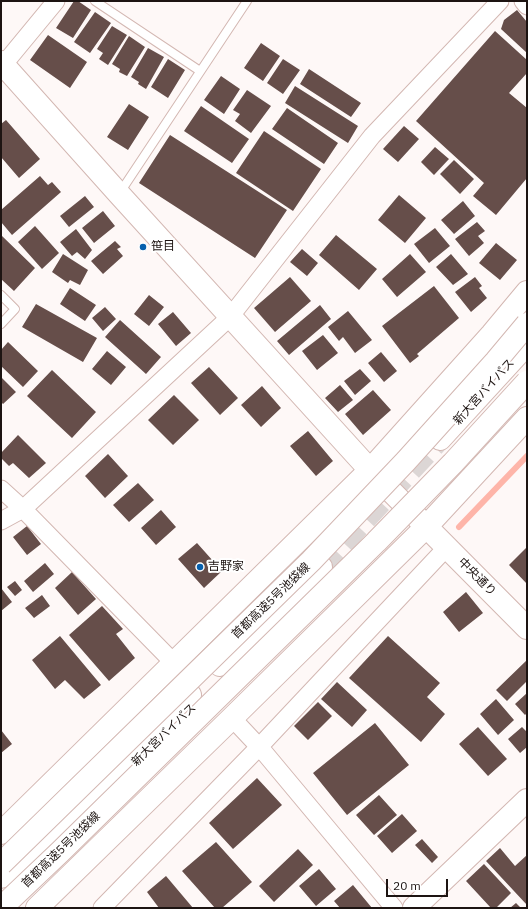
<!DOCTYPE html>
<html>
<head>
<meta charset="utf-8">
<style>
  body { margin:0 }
  #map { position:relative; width:528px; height:909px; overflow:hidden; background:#fef8f7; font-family:"IBM Plex Sans",sans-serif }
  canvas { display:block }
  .frame { position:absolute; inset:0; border:2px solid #1d1412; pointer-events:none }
  .scale { position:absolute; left:386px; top:879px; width:62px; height:18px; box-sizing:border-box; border:2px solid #1d1412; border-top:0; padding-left:5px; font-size:12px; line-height:14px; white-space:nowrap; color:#1d1412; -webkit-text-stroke:3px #fff; paint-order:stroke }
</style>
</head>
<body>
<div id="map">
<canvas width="528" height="909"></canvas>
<div class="frame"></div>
<div class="scale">20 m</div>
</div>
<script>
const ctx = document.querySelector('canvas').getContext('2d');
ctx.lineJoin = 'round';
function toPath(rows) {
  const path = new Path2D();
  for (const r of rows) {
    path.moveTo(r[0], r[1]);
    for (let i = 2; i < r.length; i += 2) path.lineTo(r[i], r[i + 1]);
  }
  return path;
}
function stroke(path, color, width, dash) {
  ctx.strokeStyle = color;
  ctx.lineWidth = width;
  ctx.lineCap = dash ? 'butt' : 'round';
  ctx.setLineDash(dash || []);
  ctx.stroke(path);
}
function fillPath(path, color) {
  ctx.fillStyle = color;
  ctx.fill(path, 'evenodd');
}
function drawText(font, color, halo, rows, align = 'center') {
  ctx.font = font + ' "IBM Plex Sans","Noto Sans JP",sans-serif';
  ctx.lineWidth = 4;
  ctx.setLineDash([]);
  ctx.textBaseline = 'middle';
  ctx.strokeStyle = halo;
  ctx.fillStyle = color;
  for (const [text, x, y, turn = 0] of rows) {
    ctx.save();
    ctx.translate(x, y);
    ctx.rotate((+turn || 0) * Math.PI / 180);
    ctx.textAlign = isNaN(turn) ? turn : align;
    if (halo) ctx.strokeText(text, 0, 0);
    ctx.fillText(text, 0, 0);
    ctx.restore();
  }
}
const stream = toPath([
  [459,527,527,456]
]);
const building = toPath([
  [74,1,78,1,91,10,73,38,56,28],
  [517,10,527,22,527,53,501,29,504,20],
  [95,12,111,23,90,53,74,42],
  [112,26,127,35,108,65,99,59,103,53,97,49],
  [495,31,527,60,527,73,509,93,527,108,527,178,496,215,473,196,484,183,416,121],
  [48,35,87,62,70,88,30,60],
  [129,36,145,47,127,76,119,72,120,69,112,64],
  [261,43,280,56,263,81,244,68],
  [148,48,164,57,146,89,138,84,139,82,131,77],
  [168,59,185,70,168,98,151,87],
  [283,59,300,70,283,94,267,83],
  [309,69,361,103,351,117,300,84],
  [221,76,240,89,224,114,204,100],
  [295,86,358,126,348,143,285,103],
  [247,90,271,106,251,133,235,121,240,114,233,110],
  [129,104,149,117,128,150,107,137],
  [201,106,249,139,232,163,184,131],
  [287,108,338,143,324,164,272,129],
  [6,120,40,159,19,178,1,157,1,124],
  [404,126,419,139,398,162,383,149],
  [264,131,321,169,293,211,236,173],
  [170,135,287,210,255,258,139,183],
  [435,147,449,159,434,175,421,162],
  [454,160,474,179,460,194,440,174],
  [40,176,48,185,52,182,61,192,12,235,1,222,1,210],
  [399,195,426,218,405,243,378,220],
  [85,196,94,207,69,227,60,216],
  [463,201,475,216,454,234,441,220],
  [103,211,115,226,94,243,82,228],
  [477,222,485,231,478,236,484,243,469,256,455,239],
  [35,226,59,253,42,269,18,242],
  [435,228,450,246,429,263,414,244],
  [76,229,92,250,85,259,77,252,72,256,60,242],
  [1,235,35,268,14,291,1,279],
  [336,235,377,269,359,290,319,255],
  [115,241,121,247,117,249,123,256,103,274,91,261],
  [496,243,517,260,500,280,479,263],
  [302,249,318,263,307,276,290,262],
  [63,254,88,270,80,285,70,280,68,283,52,272],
  [410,254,426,272,397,297,382,279],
  [451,254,468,274,453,285,436,267],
  [290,277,311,301,275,332,254,308],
  [475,277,482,286,479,288,487,298,471,312,455,292],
  [434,286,459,318,417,354,419,356,410,363,382,326],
  [70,288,96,305,85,321,60,304],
  [149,295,164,307,149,326,134,314],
  [36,304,97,338,83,362,22,327],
  [320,305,331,319,289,355,277,341],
  [105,307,116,319,103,331,92,318],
  [348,311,372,340,355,353,343,337,339,341,328,327],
  [173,312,191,333,176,346,158,324],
  [120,320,161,357,146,374,105,337],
  [323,335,338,353,317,370,302,351],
  [8,342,38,371,23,387,1,366,1,350],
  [107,351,126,367,111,385,92,369],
  [381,352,397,371,384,382,368,363],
  [209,367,238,398,220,415,191,383],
  [360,369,371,381,355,395,344,381],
  [52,370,96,412,72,438,27,396],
  [1,377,16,392,3,404,1,402],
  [340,385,353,400,338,412,325,398],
  [262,386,281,408,261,427,241,405],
  [373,390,391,410,363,435,345,414],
  [174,395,199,420,173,445,148,420],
  [308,431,333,461,316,476,290,446],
  [18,435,46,463,29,478,13,463,9,466,1,458,1,453],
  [108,454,128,476,105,498,85,476],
  [138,483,154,500,129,522,113,505],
  [161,510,176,527,156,545,141,528],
  [27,526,41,544,27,555,13,537],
  [197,543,222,571,204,588,178,559],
  [527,547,527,584,509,565],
  [45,563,54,574,33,592,24,581],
  [72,572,96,599,78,615,55,588],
  [15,581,22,590,15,596,7,587],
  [1,588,12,602,1,611],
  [466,592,483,613,459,632,443,612],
  [42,595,50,606,34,618,25,608],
  [102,606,123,629,116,634,135,658,109,681,69,635],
  [60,636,101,685,84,699,65,680,55,689,32,660],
  [388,636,440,683,427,697,445,714,421,742,349,678],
  [527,660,527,681,507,701,496,690],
  [337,682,367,710,352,727,321,699],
  [527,693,527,713,525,715,515,704],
  [496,699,514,720,498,735,480,714],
  [318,702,332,716,308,740,294,726],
  [375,723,409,765,347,815,313,773],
  [478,727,507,759,488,776,459,744],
  [522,727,527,732,527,747,520,753,508,739],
  [1,730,12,744,1,753],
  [257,778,282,805,233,849,209,823],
  [379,795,397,815,374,835,356,815],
  [402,814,417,831,392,853,377,836],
  [422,839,438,857,432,863,415,845],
  [216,842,252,882,222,908,215,908,182,871],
  [500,848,515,866,527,855,527,905,486,861],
  [298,849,313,865,274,902,259,886],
  [484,864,511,893,496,908,491,908,466,881],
  [319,869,336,889,316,906,299,886],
  [166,876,193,908,159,908,147,892],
  [353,885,372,908,340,908,334,901],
  [516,903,521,908,510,908]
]);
const highwayTunnel = toPath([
  [321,567,440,439]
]);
const lane = toPath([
  [95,1,200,71],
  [119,194,247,1],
  [1,295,15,309,1,324]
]);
const street = toPath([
  [523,1,527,6],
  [4,64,56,1],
  [1,489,23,509,174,663],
  [1,521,23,509,230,317,372,136,500,1],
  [232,718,263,751,394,908],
  [102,908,259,747,447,547]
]);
const secondary = toPath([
  [1,62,119,194,370,470,527,628],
  [414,908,527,800]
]);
const highway = toPath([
  [440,439,527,344],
  [220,665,321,567],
  [1,833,370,470,492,334,527,292],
  [1,877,43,839,190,695],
  [37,908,232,718,426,527,527,418]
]);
const highwayBridge = toPath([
  [1,864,311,561,406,461,496,361,527,324],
  [1,908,60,852,376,542,453,463,527,382]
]);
const markers = [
  [143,247,4,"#0660ae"],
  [200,567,4,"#0660ae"]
];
const poiNames = [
  ["笹目",151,247],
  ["吉野家",208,567]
];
const streetNames = [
  ["新大宮バイパス",484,392,-48],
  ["中央通り",477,577,45],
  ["首都高速5号池袋線",271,601,-44],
  ["新大宮バイパス",164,735,-44],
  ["首都高速5号池袋線",61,850,-44]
];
stroke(stream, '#feb5a9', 6);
fillPath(building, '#664e4a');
stroke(highwayTunnel, '#dcd6d5', 22, [22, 11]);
stroke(lane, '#d3b7b2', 10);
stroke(street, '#d3b7b2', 19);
stroke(secondary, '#d3b7b2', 24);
stroke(highway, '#d3b7b2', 24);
stroke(lane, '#fff', 8);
stroke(street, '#fff', 17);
stroke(secondary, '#fff', 22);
stroke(highway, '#fff', 22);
stroke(highwayBridge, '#d3b7b2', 24, []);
stroke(highwayBridge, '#fff', 22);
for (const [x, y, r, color] of markers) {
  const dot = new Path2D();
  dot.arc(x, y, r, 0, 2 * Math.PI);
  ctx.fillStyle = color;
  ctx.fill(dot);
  stroke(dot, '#fff', 1.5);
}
drawText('12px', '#1d1412', '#fff', poiNames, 'left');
drawText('12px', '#1d1412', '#fff', streetNames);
</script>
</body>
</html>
